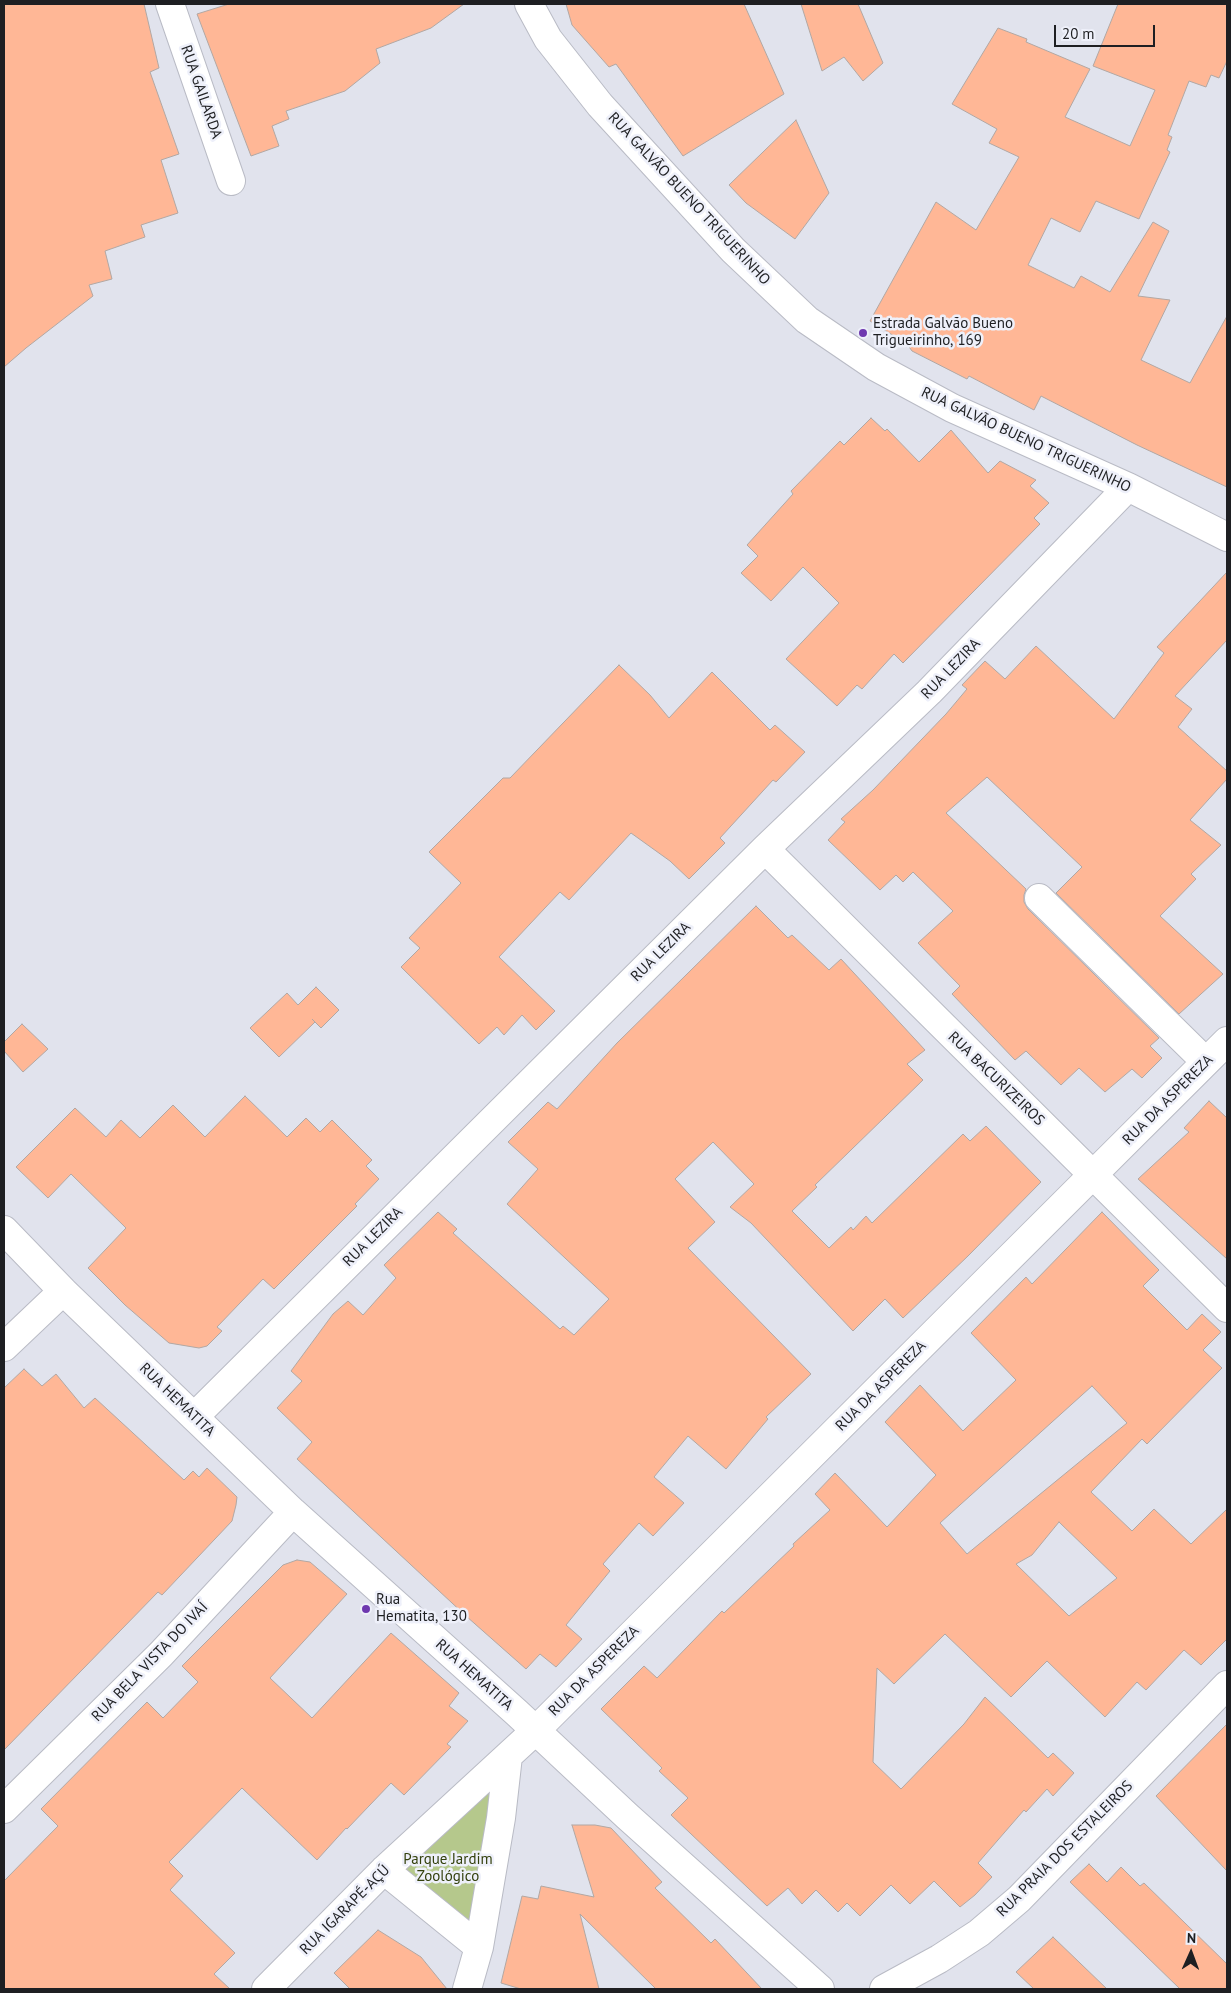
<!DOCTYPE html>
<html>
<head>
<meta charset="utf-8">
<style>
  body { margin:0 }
  #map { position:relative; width:1231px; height:1993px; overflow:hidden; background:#e1e3ed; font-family:"PT Sans",sans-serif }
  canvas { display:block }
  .frame { position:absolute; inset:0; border:5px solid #1e1f22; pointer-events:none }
  .north { position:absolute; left:1166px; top:1928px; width:50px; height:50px; -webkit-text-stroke:4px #eef0fa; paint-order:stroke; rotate:2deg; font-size:14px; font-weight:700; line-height:20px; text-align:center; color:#1e1f22 }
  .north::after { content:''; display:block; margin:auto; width:18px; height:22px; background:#1e1f22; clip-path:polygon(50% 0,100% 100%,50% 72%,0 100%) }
  .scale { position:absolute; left:1054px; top:25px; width:101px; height:22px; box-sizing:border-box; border:2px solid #1e1f22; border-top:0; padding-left:6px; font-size:15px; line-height:18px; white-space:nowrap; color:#1e1f22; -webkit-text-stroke:4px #eef0fa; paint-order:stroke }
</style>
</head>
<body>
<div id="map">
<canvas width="1231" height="1993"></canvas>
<div class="frame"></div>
<div class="north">N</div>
<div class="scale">20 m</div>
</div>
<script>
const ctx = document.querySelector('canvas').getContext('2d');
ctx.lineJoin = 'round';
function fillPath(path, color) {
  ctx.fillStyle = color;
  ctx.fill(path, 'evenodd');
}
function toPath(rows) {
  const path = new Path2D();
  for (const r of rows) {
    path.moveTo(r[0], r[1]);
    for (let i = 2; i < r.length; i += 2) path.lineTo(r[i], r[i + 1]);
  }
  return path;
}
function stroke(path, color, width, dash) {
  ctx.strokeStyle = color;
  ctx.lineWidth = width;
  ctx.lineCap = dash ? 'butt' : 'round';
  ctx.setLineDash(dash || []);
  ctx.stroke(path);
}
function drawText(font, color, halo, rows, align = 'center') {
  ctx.font = font + ' "PT Sans",sans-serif';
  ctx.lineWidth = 5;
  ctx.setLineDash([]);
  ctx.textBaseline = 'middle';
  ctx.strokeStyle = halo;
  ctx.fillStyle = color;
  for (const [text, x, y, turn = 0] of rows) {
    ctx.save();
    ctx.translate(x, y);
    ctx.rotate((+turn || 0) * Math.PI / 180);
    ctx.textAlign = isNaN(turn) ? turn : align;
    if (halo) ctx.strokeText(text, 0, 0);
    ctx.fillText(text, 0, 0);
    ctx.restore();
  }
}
const green = toPath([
  [508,1756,479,1947,384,1870]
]);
const building = toPath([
  [4,4,144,4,159,68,150,72,179,154,161,160,178,213,141,225,145,237,105,251,112,279,89,285,93,296,26,348,4,367,4,4],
  [229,4,464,4,431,28,376,49,380,63,345,91,286,111,289,119,272,126,279,146,251,156,197,14,229,4],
  [566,4,744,4,784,94,683,156,616,64,609,67,572,25,566,4],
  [801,4,858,4,883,63,863,81,844,57,822,71,801,4],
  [1118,4,1227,4,1227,61,1219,78,1211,75,1206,87,1189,81,1168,135,1172,137,1167,150,1170,152,1139,219,1096,201,1080,232,1051,218,1028,265,1074,288,1081,276,1110,292,1153,222,1169,231,1138,296,1170,300,1141,360,1190,383,1227,316,1227,487,1137,445,1041,396,1034,410,969,376,967,379,912,351,907,344,870,321,936,202,976,230,1019,157,989,143,997,129,952,104,998,28,1027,39,1026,42,1090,69,1065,117,1130,146,1155,90,1093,66,1118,4],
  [796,120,829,193,795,239,746,203,729,185,796,120],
  [871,418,885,431,887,429,919,462,951,430,988,473,1000,461,1036,480,1030,486,1049,503,1034,518,1040,524,903,663,894,654,862,689,857,685,837,706,786,659,839,603,803,567,771,601,741,573,758,556,747,545,793,494,791,491,840,441,844,445,871,418],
  [1227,572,1227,640,1175,696,1192,709,1178,727,1227,771,1227,779,1190,820,1221,845,1191,874,1196,879,1160,916,1223,974,1179,1014,1056,893,1082,867,987,777,946,813,1026,889,1024,895,1024,902,1028,909,1159,1038,1150,1046,1162,1058,1142,1078,1132,1069,1105,1092,1079,1068,1061,1085,1026,1051,1015,1060,952,994,960,986,918,943,953,911,913,872,903,882,896,875,880,890,828,840,845,822,841,819,873,790,946,714,967,689,962,685,985,661,1005,679,1036,646,1114,719,1164,653,1157,647,1227,572],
  [619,665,650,695,669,718,712,672,770,730,775,725,805,752,776,782,773,780,720,838,725,843,689,879,670,861,631,833,569,900,560,892,499,957,555,1011,536,1030,522,1015,504,1035,497,1027,479,1044,401,967,420,948,409,938,461,883,429,852,503,778,510,778,619,665],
  [756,906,788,938,792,935,829,970,841,959,925,1050,907,1064,923,1080,815,1185,817,1187,792,1211,829,1248,851,1227,853,1230,866,1216,872,1223,963,1134,970,1141,986,1126,1041,1182,968,1256,903,1318,885,1299,853,1331,751,1223,730,1207,754,1184,713,1142,675,1179,715,1222,688,1248,811,1374,766,1417,768,1419,726,1469,688,1436,654,1477,684,1503,653,1536,639,1523,603,1564,610,1571,566,1625,582,1639,556,1667,540,1654,526,1669,466,1616,297,1459,312,1442,277,1408,302,1381,291,1371,333,1314,348,1301,363,1315,396,1278,384,1265,438,1212,457,1229,453,1233,560,1329,563,1326,574,1335,609,1299,507,1204,538,1169,508,1142,548,1102,557,1109,617,1043,756,906],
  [316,987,339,1010,321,1028,312,1019,315,1022,279,1057,250,1028,287,993,298,1005,316,987],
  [22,1024,48,1049,23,1072,4,1051,4,1042,22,1024],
  [245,1096,287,1137,306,1118,320,1132,332,1120,372,1160,366,1166,379,1179,355,1204,357,1206,274,1289,263,1279,217,1327,222,1331,207,1346,199,1348,169,1343,125,1305,88,1268,126,1228,71,1174,48,1198,16,1167,75,1108,106,1137,121,1120,140,1138,173,1105,205,1137,245,1096],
  [1209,1101,1227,1118,1227,1259,1138,1179,1189,1132,1184,1128,1209,1101],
  [1102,1212,1159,1270,1143,1286,1187,1330,1202,1314,1221,1332,1203,1350,1222,1368,1147,1444,1142,1439,1091,1492,1132,1531,1154,1509,1191,1544,1227,1509,1227,1639,1201,1665,1184,1650,1146,1690,1137,1682,1105,1717,1047,1661,1011,1697,945,1634,894,1684,877,1668,873,1762,901,1789,964,1724,985,1697,1048,1758,1053,1753,1074,1773,1053,1796,1047,1789,1026,1812,1024,1810,978,1863,992,1877,975,1895,960,1907,934,1881,910,1904,891,1885,860,1916,847,1903,838,1912,816,1890,802,1904,788,1888,767,1906,671,1815,688,1798,659,1771,662,1768,601,1709,644,1666,657,1678,722,1611,724,1613,794,1546,793,1544,830,1510,815,1494,835,1473,887,1527,936,1475,885,1422,920,1385,963,1431,1016,1380,971,1333,1026,1277,1032,1284,1102,1212],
  [1092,1386,1127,1423,967,1554,940,1523,1092,1386],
  [1059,1522,1117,1578,1069,1616,1016,1564,1032,1555,1059,1522],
  [24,1369,42,1386,56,1374,84,1408,95,1398,184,1480,193,1471,199,1477,207,1468,237,1497,236,1505,232,1521,162,1595,158,1592,4,1750,4,1388,24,1369],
  [297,1560,310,1562,347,1594,270,1678,312,1718,391,1633,459,1693,449,1706,468,1721,447,1744,451,1747,404,1795,391,1783,347,1829,346,1828,317,1860,242,1788,169,1862,183,1876,170,1890,235,1953,214,1974,230,1989,4,1989,4,1881,58,1826,41,1809,147,1702,163,1718,198,1682,182,1666,283,1565,297,1560],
  [1227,1724,1227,1871,1156,1796,1227,1724],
  [572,1825,595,1825,611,1828,662,1882,655,1888,711,1943,715,1939,762,1989,656,1989,580,1914,599,1989,521,1989,501,1983,522,1896,538,1899,541,1886,594,1897,572,1825],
  [1089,1864,1107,1882,1121,1867,1140,1886,1144,1883,1227,1964,1227,1989,1180,1989,1070,1882,1089,1864],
  [378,1930,421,1957,447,1989,350,1989,334,1973,378,1930],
  [1053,1937,1107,1989,1034,1989,1016,1972,1053,1937]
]);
const minor = toPath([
  [170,4,231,181],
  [529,4,548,39,600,105,733,250,807,320,876,367,952,408,1128,487,1227,537],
  [765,849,1227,1308],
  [1039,898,1206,1062],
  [4,1230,63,1291,293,1512,517,1713,627,1816,820,1989],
  [4,1347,63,1291],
  [194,1417,765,849,929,692,1128,487],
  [4,1809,161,1654,293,1512],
  [384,1870,479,1947],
  [266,1989,384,1870,535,1731,1227,1041],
  [467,1989,479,1947,501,1818,508,1756],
  [884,1989,939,1959,979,1933,1019,1899,1227,1685]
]);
const markers = [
  [863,333,5,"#6e38af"],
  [366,1609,5,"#6e38af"]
];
const streetNames = [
  ["RUA GAILARDA",201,92,71],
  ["RUA GALVÃO BUENO TRIGUERINHO",689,199,47],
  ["RUA GALVÃO BUENO TRIGUERINHO",1026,440,25],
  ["RUA LEZIRA",951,669,-46],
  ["RUA LEZIRA",661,952,-45],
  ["RUA BACURIZEIROS",996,1079,44],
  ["RUA DA ASPEREZA",1168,1100,-45],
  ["RUA LEZIRA",373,1237,-45],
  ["RUA DA ASPEREZA",881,1386,-45],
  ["RUA HEMATITA",177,1400,44],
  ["RUA BELA VISTA DO IVAÍ",150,1662,-46],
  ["RUA DA ASPEREZA",594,1671,-45],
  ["RUA HEMATITA",474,1675,42],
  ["RUA PRAIA DOS ESTALEIROS",1065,1849,-45],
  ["RUA IGARAPÉ-AÇÚ",345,1910,-45]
];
const poiNames = [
  ["Estrada Galvão Bueno",873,324],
  ["Trigueirinho, 169",873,341],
  ["Rua",376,1600],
  ["Hematita, 130",376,1617]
];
const parkNames = [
  ["Parque Jardim",448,1860],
  ["Zoológico",448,1877]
];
fillPath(green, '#b5c88c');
fillPath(building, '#ffb796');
stroke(building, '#b1a7a3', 1);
stroke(minor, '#b9bbc5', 30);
stroke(minor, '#fff', 28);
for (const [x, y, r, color] of markers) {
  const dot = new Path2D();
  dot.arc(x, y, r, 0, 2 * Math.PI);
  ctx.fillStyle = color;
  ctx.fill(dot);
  stroke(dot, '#eef0fa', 2);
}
drawText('15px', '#1e1f22', '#eef0fa', streetNames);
drawText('15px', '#1e1f22', '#eef0fa', poiNames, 'left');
drawText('15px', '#33400c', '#eef0fa', parkNames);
</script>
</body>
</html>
